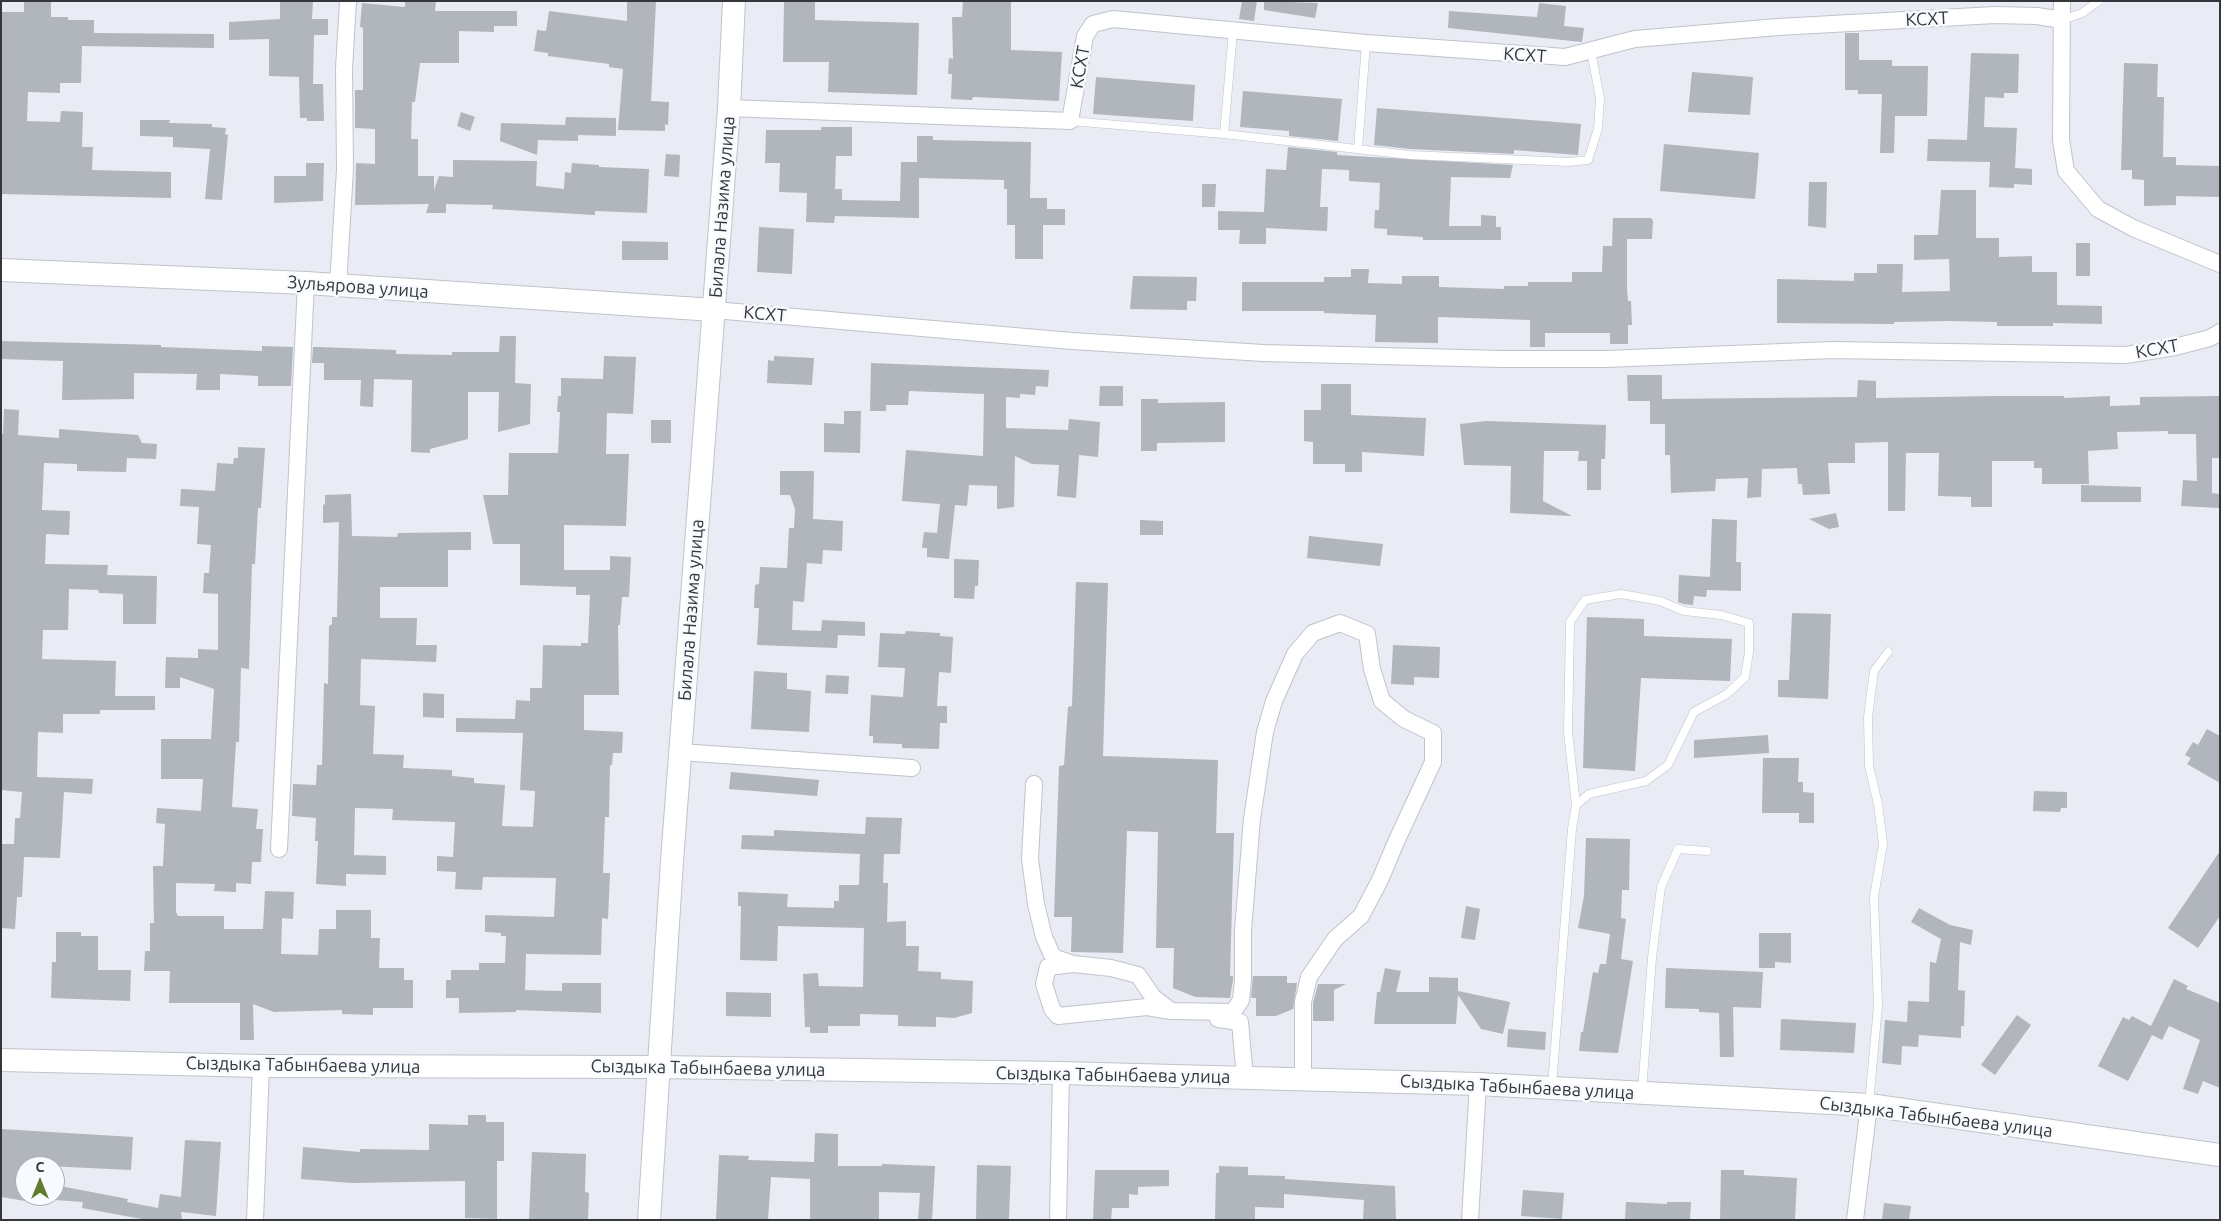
<!DOCTYPE html>
<html>
<head>
<meta charset="utf-8">
<style>
  body { margin:0 }
  #map { position:relative; width:2221px; height:1221px; overflow:hidden; background:#e9ecf4; font-family:Ubuntu,sans-serif }
  canvas { display:block }
  .frame { position:absolute; inset:0; border:2px solid #36373a; pointer-events:none }
  .north { position:absolute; left:15px; top:1156px; width:50px; height:50px; box-sizing:border-box; background:#f7fafe; border:1px solid #aaacb0; border-radius:50%; rotate:0deg; font-size:14px; font-weight:700; line-height:20px; text-align:center; color:#36373a }
  .north::after { content:''; display:block; margin:auto; width:18px; height:22px; background:#627a2d; clip-path:polygon(50% 0,100% 100%,50% 72%,0 100%) }
</style>
</head>
<body>
<div id="map">
<canvas width="2221" height="1221"></canvas>
<div class="frame"></div>
<div class="north">С</div>
</div>
<script>
const ctx = document.querySelector('canvas').getContext('2d');
ctx.lineJoin = 'round';
function fillPath(path, color) {
  ctx.fillStyle = color;
  ctx.fill(path, 'evenodd');
}
function toPath(rows) {
  const path = new Path2D();
  for (const r of rows) {
    path.moveTo(r[0], r[1]);
    for (let i = 2; i < r.length; i += 2) path.lineTo(r[i], r[i + 1]);
  }
  return path;
}
function stroke(path, color, width, dash) {
  ctx.strokeStyle = color;
  ctx.lineWidth = width;
  ctx.lineCap = dash ? 'butt' : 'round';
  ctx.setLineDash(dash || []);
  ctx.stroke(path);
}
function drawText(font, color, halo, rows, align = 'center') {
  ctx.font = font + ' Ubuntu,sans-serif';
  ctx.lineWidth = 5;
  ctx.setLineDash([]);
  ctx.textBaseline = 'middle';
  ctx.strokeStyle = halo;
  ctx.fillStyle = color;
  for (const [text, x, y, turn = 0] of rows) {
    ctx.save();
    ctx.translate(x, y);
    ctx.rotate((+turn || 0) * Math.PI / 180);
    ctx.textAlign = isNaN(turn) ? turn : align;
    if (halo) ctx.strokeText(text, 0, 0);
    ctx.fillText(text, 0, 0);
    ctx.restore();
  }
}
const building = toPath([
  [24,1,51,1,51,17,68,17,68,20,94,20,94,33,214,34,214,48,82,46,81,83,60,83,60,93,28,92,27,121,60,122,61,111,83,112,82,147,93,147,92,170,171,172,171,198,1,194,1,12,24,12],
  [280,1,313,1,312,19,328,19,328,35,314,35,313,84,323,84,324,121,307,121,307,118,300,118,299,77,269,76,269,39,229,40,229,22,280,19],
  [405,1,436,1,435,11,517,11,517,26,494,26,494,32,459,31,459,63,420,63,415,102,412,102,411,139,418,139,418,176,434,176,434,190,439,176,453,177,453,160,537,161,536,186,564,189,565,172,571,173,572,163,599,165,599,167,649,169,647,213,595,211,595,215,492,209,493,205,446,204,446,213,426,213,429,204,355,205,356,163,375,164,375,129,355,128,355,90,363,90,363,28,360,27,362,3,405,7],
  [627,1,656,1,651,101,669,102,668,125,665,124,665,131,618,130,623,69,609,67,609,64,548,56,548,53,534,51,537,30,546,31,549,11,627,21],
  [784,1,815,1,815,20,919,23,917,95,828,92,829,62,783,62],
  [963,1,1011,1,1011,50,1062,52,1059,101,973,97,972,100,951,99,952,74,948,74,949,58,953,59,952,17,962,17],
  [1242,1,1257,1,1254,21,1239,19],
  [1264,1,1318,3,1315,18,1264,10],
  [1539,3,1566,6,1564,26,1584,28,1582,42,1448,28,1449,11,1537,17],
  [1845,33,1859,33,1859,60,1892,60,1892,66,1928,66,1927,116,1895,116,1894,153,1880,153,1882,94,1858,94,1858,90,1845,90],
  [1971,53,2019,54,2018,93,2004,93,2004,98,1985,97,1984,127,2017,128,2015,168,2032,169,2032,185,2014,184,2014,188,1989,187,1990,162,1927,161,1928,139,1967,140],
  [2124,63,2158,64,2157,97,2164,97,2163,157,2176,157,2176,165,2219,166,2220,197,2176,196,2176,205,2144,206,2144,180,2132,179,2132,170,2121,170],
  [1692,72,1753,77,1750,115,1688,112],
  [1096,77,1195,85,1193,121,1093,114],
  [1243,91,1342,99,1338,141,1289,136,1289,131,1240,127],
  [1377,108,1581,124,1578,155,1514,150,1514,154,1410,149,1374,145],
  [461,112,475,117,470,131,457,126],
  [566,117,616,118,616,136,578,135,578,141,538,140,537,155,500,141,501,123,565,125],
  [140,120,170,120,169,123,212,124,212,127,226,128,225,134,228,135,222,200,205,199,210,149,173,147,173,137,140,136],
  [821,127,852,127,852,156,836,156,835,189,842,189,842,200,900,201,901,162,917,162,917,136,933,136,933,140,1031,142,1030,198,1047,198,1047,209,1065,209,1065,225,1043,225,1043,259,1015,259,1015,225,1007,225,1007,189,1004,189,1004,180,919,178,919,218,835,216,834,223,806,222,807,193,779,192,780,163,765,163,766,130,821,130],
  [1664,144,1759,153,1755,199,1660,191],
  [1288,147,1337,152,1337,155,1513,165,1510,178,1451,177,1449,226,1481,226,1481,215,1496,216,1496,227,1501,227,1501,240,1423,240,1423,237,1387,235,1387,229,1374,228,1375,210,1379,210,1380,183,1349,181,1349,170,1322,169,1320,207,1328,207,1327,231,1266,228,1266,244,1239,244,1240,230,1218,230,1218,211,1264,212,1266,169,1286,170],
  [666,154,680,155,679,177,664,176],
  [306,163,324,163,323,201,274,203,274,176,306,176],
  [1809,182,1827,182,1826,228,1808,226],
  [1202,184,1216,184,1215,207,1202,207],
  [1941,190,1976,190,1976,238,1999,238,1999,257,2032,256,2032,272,2057,272,2057,305,2102,306,2102,324,2053,323,2053,326,1997,326,1997,322,1949,321,1894,322,1894,324,1777,323,1777,279,1854,281,1854,273,1877,273,1877,264,1903,264,1902,292,1950,291,1949,259,1914,260,1914,235,1938,235],
  [1613,218,1651,218,1653,221,1652,239,1627,239,1627,289,1628,301,1631,301,1632,325,1628,325,1628,344,1610,344,1610,333,1545,333,1545,347,1530,347,1530,320,1438,317,1438,343,1375,342,1376,315,1324,313,1324,311,1242,311,1242,282,1324,282,1324,277,1351,277,1351,269,1369,269,1368,283,1402,284,1402,276,1439,276,1439,287,1504,289,1504,286,1528,286,1528,282,1572,282,1572,272,1602,272,1603,246,1612,246],
  [759,227,794,229,792,274,757,272],
  [622,241,668,242,668,260,622,260],
  [2076,243,2090,243,2090,276,2076,276],
  [1133,276,1197,277,1196,301,1187,301,1187,310,1130,309],
  [500,336,516,336,515,383,531,384,530,424,498,432,499,392,468,392,468,439,430,449,430,453,411,452,412,380,374,379,373,407,360,406,361,380,324,380,324,363,312,363,313,347,318,347,396,350,396,354,452,355,452,352,499,352],
  [1,341,161,345,161,347,262,351,262,346,293,347,291,386,258,386,258,376,220,374,220,390,196,390,197,374,134,373,134,399,62,400,63,361,1,359],
  [604,356,636,357,633,414,607,413,606,454,629,454,626,526,564,525,564,570,610,570,610,556,631,557,629,597,622,597,620,625,618,625,619,695,584,695,584,730,623,732,622,753,613,753,612,765,610,765,609,817,605,817,603,873,610,873,608,919,602,918,601,955,526,954,525,990,562,991,562,983,601,983,601,1013,516,1010,516,1012,459,1013,459,998,446,998,446,980,451,980,451,970,479,970,479,963,505,963,506,936,501,936,501,933,485,932,485,915,554,917,556,878,483,877,482,890,455,889,456,872,437,871,437,856,453,857,455,822,392,820,393,809,355,808,354,855,386,856,386,875,346,874,346,886,316,884,318,841,315,841,316,818,292,816,293,784,316,785,317,765,322,765,324,683,328,684,329,626,332,624,332,617,337,617,339,522,323,523,323,505,325,504,325,495,351,494,352,536,397,537,398,533,471,532,471,550,448,550,448,587,380,587,380,618,417,618,416,645,437,645,436,662,361,659,360,705,375,706,373,754,404,755,403,768,452,770,452,776,474,778,474,783,505,785,502,826,533,827,535,791,520,790,523,733,456,732,456,718,515,719,516,700,530,701,530,688,542,688,543,645,581,646,581,643,588,643,590,595,576,595,576,587,520,585,520,544,493,544,483,495,508,495,509,453,558,453,560,412,557,412,558,396,561,396,561,378,603,379],
  [774,356,814,358,812,385,767,383,768,360,774,361],
  [871,363,1049,370,1048,387,1036,386,1035,395,1020,394,1020,398,1006,397,1006,428,1068,430,1069,419,1100,422,1098,457,1079,455,1076,498,1057,496,1059,465,1032,464,1015,456,1014,507,997,509,997,486,969,485,967,506,955,505,949,559,927,557,927,548,922,548,924,532,937,533,940,504,902,501,906,450,983,456,984,394,909,391,908,405,886,405,886,411,870,411],
  [1627,375,1662,375,1662,399,1857,397,1858,380,1876,381,1876,398,1997,396,2064,396,2064,398,2110,396,2110,406,2140,405,2140,397,2220,396,2220,458,2212,458,2212,493,2220,494,2220,508,2181,506,2183,480,2197,481,2196,434,2168,434,2168,431,2117,432,2118,449,2088,451,2089,484,2042,484,2042,468,2034,468,2034,461,1992,461,1992,507,1971,507,1971,497,1938,496,1939,453,1906,453,1905,511,1888,511,1888,442,1855,443,1855,463,1828,463,1830,494,1803,495,1802,484,1798,484,1797,468,1762,469,1761,497,1747,498,1748,478,1716,479,1715,491,1671,493,1670,455,1665,455,1665,424,1650,424,1650,401,1628,401],
  [1321,384,1351,384,1351,415,1426,418,1424,456,1362,452,1362,472,1345,472,1345,464,1313,464,1313,442,1304,441,1304,410,1321,410],
  [1100,386,1123,386,1123,406,1099,406],
  [1141,399,1158,399,1158,403,1225,402,1225,442,1157,443,1157,451,1141,451],
  [4,409,19,410,18,435,59,438,59,429,138,435,142,443,157,444,156,459,127,458,126,472,77,471,77,464,44,463,42,510,70,511,69,535,46,534,45,564,108,565,107,575,157,576,156,624,123,624,123,594,99,593,98,590,69,589,68,630,43,630,42,659,116,661,115,696,155,696,155,710,100,710,100,714,63,714,63,733,38,732,37,777,93,779,92,794,64,792,60,858,24,857,22,897,17,897,15,929,1,928,1,844,14,844,15,818,20,818,22,792,1,790,1,434,3,434],
  [844,411,861,411,860,453,824,452,824,423,844,424],
  [651,420,671,420,671,443,651,443],
  [1486,421,1606,425,1605,459,1601,459,1601,490,1587,490,1587,461,1578,461,1579,451,1544,451,1543,501,1572,516,1510,513,1511,466,1464,465,1460,424],
  [238,447,265,448,261,508,258,508,255,564,252,564,249,669,241,668,239,742,236,742,232,807,258,809,256,829,263,829,261,862,252,862,251,884,236,883,236,892,214,891,215,884,176,883,176,912,178,916,224,916,224,929,263,929,265,891,294,892,293,919,282,918,281,954,318,955,319,929,336,929,336,910,371,910,371,938,380,938,379,968,404,968,404,980,413,980,413,1008,373,1008,373,1015,342,1014,342,1010,274,1012,253,1004,254,1040,240,1040,240,1003,169,1003,170,971,144,971,145,951,150,951,150,923,154,923,153,866,163,866,165,824,156,823,157,808,201,811,203,779,161,779,161,739,211,739,214,689,180,677,180,688,165,688,166,657,198,658,198,649,218,650,218,594,203,593,204,573,209,573,211,545,197,544,199,507,180,506,181,489,215,491,217,463,233,464,234,458,238,458],
  [780,471,814,471,813,519,843,521,842,551,823,550,822,564,807,563,804,602,793,601,792,630,821,631,822,620,865,622,865,636,838,635,837,648,757,645,759,608,754,608,755,585,759,584,760,567,787,568,789,528,794,528,795,509,790,495,780,495],
  [2081,485,2141,487,2141,502,2081,502],
  [1836,513,1839,527,1829,529,1809,519],
  [1712,519,1737,520,1736,562,1741,562,1741,591,1707,590,1706,597,1694,596,1693,605,1683,604,1678,602,1679,575,1710,577],
  [1140,520,1163,521,1163,535,1140,535],
  [1309,536,1383,544,1380,566,1307,558],
  [954,559,979,560,978,586,975,586,974,599,954,598],
  [1076,582,1108,583,1103,756,1218,760,1216,833,1234,833,1230,976,1233,976,1233,980,1230,998,1195,997,1173,988,1174,948,1156,948,1158,832,1127,831,1123,953,1071,952,1072,917,1054,917,1059,766,1064,765,1068,707,1072,706],
  [1792,613,1831,614,1828,699,1778,697,1778,680,1789,680],
  [1587,617,1644,619,1644,636,1732,639,1730,681,1641,678,1635,771,1583,768],
  [906,631,940,633,940,636,953,637,951,673,939,672,937,706,947,706,947,723,940,723,939,749,902,748,902,744,873,743,873,736,869,736,871,695,903,697,905,668,878,667,880,633,905,634],
  [1393,645,1440,647,1439,678,1414,677,1414,685,1391,684],
  [754,671,787,673,787,689,811,691,809,732,751,729],
  [826,675,849,676,848,694,825,693],
  [423,693,444,694,444,718,423,717],
  [2207,729,2220,736,2220,783,2187,764,2191,758,2185,755,2193,742,2198,745],
  [1768,735,1769,753,1694,758,1694,740],
  [1763,758,1799,758,1798,782,1803,782,1803,792,1814,793,1814,823,1799,823,1799,813,1762,813],
  [731,772,819,780,817,796,729,789],
  [2034,791,2067,792,2067,808,2061,808,2060,812,2033,811],
  [866,817,902,818,900,854,884,854,883,883,888,883,887,922,906,921,906,946,919,946,918,971,941,972,941,979,973,981,972,1013,954,1018,936,1017,936,1027,898,1026,898,1015,860,1014,860,1026,828,1026,828,1033,810,1033,810,1027,805,1027,803,974,818,973,819,986,863,987,864,928,778,926,777,961,740,960,741,906,738,906,738,892,788,894,787,907,834,908,834,901,839,901,839,885,859,885,860,854,741,849,742,835,774,836,774,830,865,834],
  [1586,838,1630,839,1629,890,1622,890,1621,918,1626,919,1621,959,1633,961,1618,1053,1579,1051,1581,1032,1583,1032,1593,972,1598,973,1600,964,1606,964,1610,934,1578,928,1584,896],
  [2220,851,2220,916,2198,948,2168,928],
  [1466,906,1480,909,1475,940,1461,938],
  [1919,908,1950,925,1973,930,1971,945,1960,942,1958,990,1965,991,1964,1026,1961,1026,1961,1038,1919,1035,1918,1047,1902,1046,1901,1065,1882,1063,1885,1020,1907,1022,1908,1001,1929,1002,1930,962,1936,963,1941,939,1911,922],
  [56,932,81,932,81,936,98,936,98,970,131,970,130,1001,51,998,52,962,56,962],
  [1759,933,1791,933,1791,963,1775,962,1775,968,1759,968],
  [1385,968,1401,971,1396,992,1429,992,1429,977,1458,978,1458,991,1510,1002,1503,1034,1481,1029,1458,995,1456,1024,1374,1024,1377,992,1380,992],
  [1666,968,1763,972,1761,1008,1733,1007,1734,1057,1720,1057,1719,1013,1699,1012,1699,1009,1665,1008],
  [1253,976,1287,976,1287,983,1297,983,1293,1009,1276,1016,1256,1016,1256,998,1251,998],
  [2174,979,2188,986,2186,989,2220,1003,2220,1088,2203,1081,2198,1094,2183,1089,2200,1040,2169,1026,2162,1040,2152,1035,2128,1081,2098,1066,2123,1017,2129,1020,2132,1016,2151,1026],
  [1318,984,1346,984,1334,990,1334,1021,1313,1021,1313,1003],
  [726,992,771,993,771,1017,726,1016],
  [2017,1015,2031,1025,1995,1075,1981,1065],
  [1781,1019,1856,1023,1854,1053,1780,1050],
  [1508,1029,1546,1032,1545,1050,1507,1047],
  [468,1115,486,1115,486,1122,504,1122,504,1161,497,1161,497,1219,465,1218,465,1181,352,1183,301,1179,303,1147,360,1152,360,1149,429,1150,429,1124,468,1125],
  [1,1129,133,1137,131,1170,26,1165,25,1201,1,1197],
  [815,1133,838,1134,838,1166,882,1166,882,1164,935,1166,932,1220,918,1220,920,1193,879,1192,879,1220,810,1220,810,1179,771,1177,768,1220,716,1220,719,1155,749,1156,748,1160,814,1162],
  [185,1140,221,1142,216,1216,181,1212,182,1220,147,1220,82,1208,83,1202,55,1200,55,1185,128,1199,127,1202,158,1208,160,1194,181,1197],
  [532,1152,586,1154,585,1192,589,1193,588,1220,529,1220],
  [977,1165,1011,1166,1009,1220,976,1220],
  [1219,1166,1248,1167,1248,1175,1285,1176,1285,1179,1395,1186,1396,1220,1363,1220,1364,1200,1284,1194,1284,1208,1255,1207,1255,1220,1215,1220,1216,1173,1219,1173],
  [1095,1170,1169,1170,1169,1186,1138,1187,1138,1195,1129,1194,1129,1208,1112,1208,1111,1220,1093,1220],
  [1721,1170,1744,1170,1744,1175,1797,1178,1795,1220,1720,1220],
  [1523,1190,1564,1193,1562,1219,1521,1216],
  [1626,1202,1667,1204,1667,1202,1691,1202,1690,1220,1625,1220],
  [1884,1203,1911,1206,1909,1220,1882,1220]
]);
const lane = toPath([
  [2062,20,2082,13,2099,1],
  [1070,121,1224,134,1410,155,1569,162,1588,160,1598,129,1600,98,1591,51],
  [1224,134,1233,31],
  [1358,149,1366,43],
  [1552,1086,1572,829,1576,805,1568,732,1570,622,1585,600,1621,594,1660,601,1684,611,1721,615,1749,623,1749,652,1745,677,1727,694,1694,712,1668,765,1646,781,1589,794,1576,805],
  [1642,1091,1652,958,1661,887,1678,849,1707,851],
  [1869,1103,1878,1006,1874,897,1883,844,1878,804,1869,766,1868,717,1874,671,1888,652]
]);
const street = toPath([
  [2062,1,2061,140,2066,171,2098,209,2133,228,2220,264],
  [729,108,1070,121,1085,36,1093,24,1113,19,1366,43,1565,57,1635,39,1778,27,1995,15,2037,16,2062,20],
  [338,286,345,169,344,69,348,1],
  [714,310,1072,341,1263,353,1502,359,1606,359,1833,350,2126,355,2175,347,2210,338,2220,332],
  [680,752,912,768],
  [1034,784,1030,859,1036,904,1044,937,1053,957,1073,964,1111,968,1138,975,1153,997,1170,1010],
  [279,849,306,283],
  [1073,964,1048,967,1044,984,1052,1009,1058,1016,1147,1007,1171,1011,1233,1012,1241,1000,1243,980,1243,930,1252,819,1265,732,1274,701,1295,654,1313,633,1340,623,1367,634,1372,669,1382,701,1404,719,1433,733,1433,762,1396,842,1380,880,1361,916,1335,939,1309,977,1303,1002,1303,1079],
  [1218,1019,1240,1022,1245,1078],
  [255,1220,261,1066],
  [1058,1220,1061,1073],
  [1470,1220,1478,1084],
  [1855,1220,1869,1105]
]);
const secondary = toPath([
  [1,270,306,283,714,310],
  [1,1060,261,1066,658,1067,1061,1073,1478,1084,1869,1105,2220,1155],
  [649,1220,672,861,729,108,734,1]
]);
const streetNames = [
  ["КСХТ",1927,19,-3],
  ["КСХТ",1525,55,4],
  ["КСХТ",1080,67,-80],
  ["Билала Назима улица",722,207,-86],
  ["Зульярова улица",358,287,4],
  ["КСХТ",765,314,5],
  ["КСХТ",2157,349,-10],
  ["Билала Назима улица",691,610,-86],
  ["Сыздыка Табынбаева улица",303,1065,1],
  ["Сыздыка Табынбаева улица",708,1068,1],
  ["Сыздыка Табынбаева улица",1113,1075,1],
  ["Сыздыка Табынбаева улица",1517,1087,3],
  ["Сыздыка Табынбаева улица",1936,1117,7]
];
fillPath(building, '#b1b5bc');
stroke(lane, '#bfc3ca', 9);
stroke(street, '#bfc3ca', 18);
stroke(secondary, '#bfc3ca', 24);
stroke(lane, '#fff', 8);
stroke(street, '#fff', 16);
stroke(secondary, '#fff', 22);
drawText('18px', '#36373a', '#f7fafe', streetNames);
</script>
</body>
</html>
